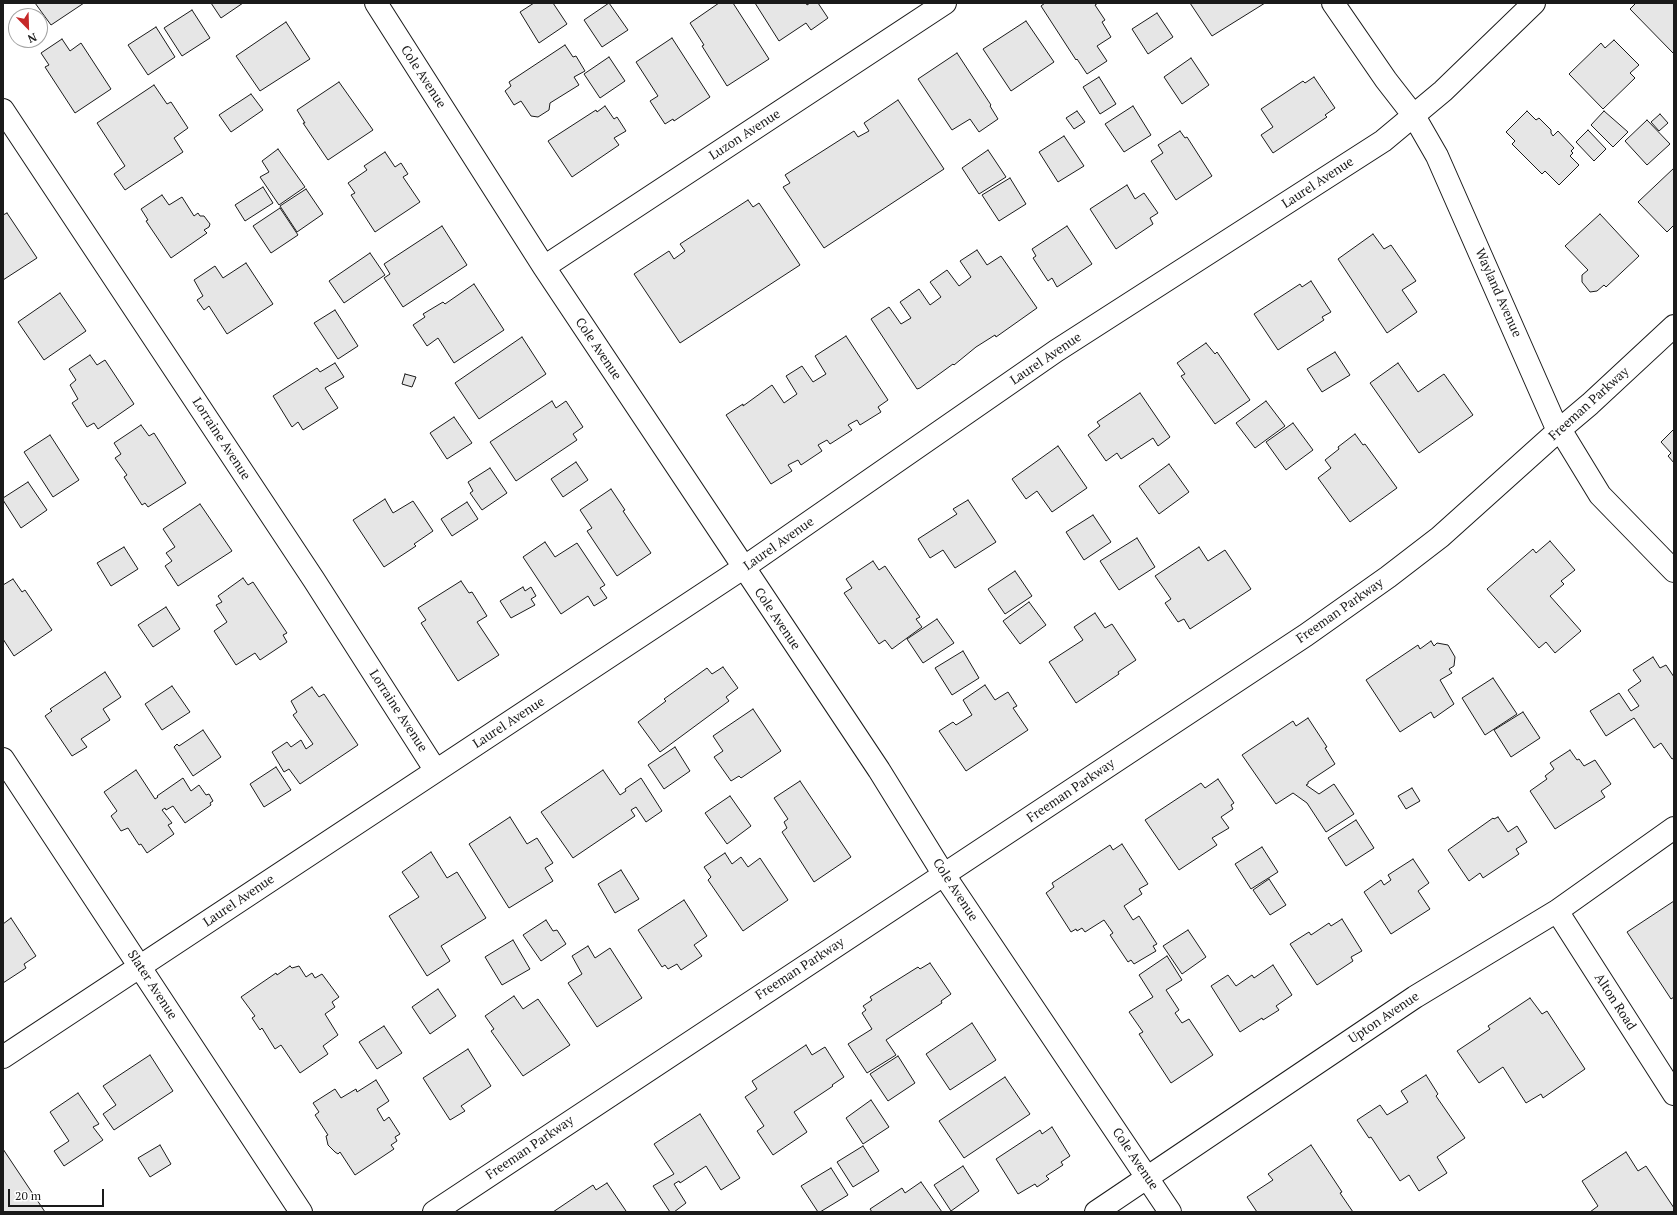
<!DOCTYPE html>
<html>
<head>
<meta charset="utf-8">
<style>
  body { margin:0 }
  #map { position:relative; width:1677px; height:1215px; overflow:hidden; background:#fff; font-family:"PT Serif",serif }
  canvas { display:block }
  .frame { position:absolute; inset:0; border:4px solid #1a1a1a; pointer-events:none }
  .north { position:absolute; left:8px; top:8px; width:40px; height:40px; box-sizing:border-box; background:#fff; border:1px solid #a3a3a3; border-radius:50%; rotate:157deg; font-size:11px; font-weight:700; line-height:16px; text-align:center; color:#1a1a1a }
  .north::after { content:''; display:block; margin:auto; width:14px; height:18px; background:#c62828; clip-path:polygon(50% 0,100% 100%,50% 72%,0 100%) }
  .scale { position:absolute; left:8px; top:1189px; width:96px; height:18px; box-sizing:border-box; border:2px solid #1a1a1a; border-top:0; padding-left:5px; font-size:12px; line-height:14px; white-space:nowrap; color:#1a1a1a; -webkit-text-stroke:3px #fff; paint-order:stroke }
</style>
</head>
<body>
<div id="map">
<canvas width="1677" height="1215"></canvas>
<div class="frame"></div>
<div class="north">N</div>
<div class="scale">20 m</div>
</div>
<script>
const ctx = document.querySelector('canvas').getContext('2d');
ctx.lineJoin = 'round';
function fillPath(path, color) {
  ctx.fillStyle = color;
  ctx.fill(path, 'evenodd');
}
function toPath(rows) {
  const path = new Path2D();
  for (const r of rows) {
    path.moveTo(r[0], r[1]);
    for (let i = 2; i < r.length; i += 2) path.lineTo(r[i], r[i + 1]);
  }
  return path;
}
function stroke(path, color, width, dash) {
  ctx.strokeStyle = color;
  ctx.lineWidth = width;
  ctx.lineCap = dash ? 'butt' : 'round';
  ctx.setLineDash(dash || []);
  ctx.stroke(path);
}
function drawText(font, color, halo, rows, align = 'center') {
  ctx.font = font + ' "PT Serif",serif';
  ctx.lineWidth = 3;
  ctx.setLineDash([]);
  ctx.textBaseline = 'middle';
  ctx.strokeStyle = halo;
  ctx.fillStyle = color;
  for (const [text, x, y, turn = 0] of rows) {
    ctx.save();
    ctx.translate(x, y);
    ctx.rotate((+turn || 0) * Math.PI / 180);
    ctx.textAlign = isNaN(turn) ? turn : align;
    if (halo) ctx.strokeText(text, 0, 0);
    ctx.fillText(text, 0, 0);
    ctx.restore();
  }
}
const building = toPath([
  [35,3,84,3,51,25,35,3],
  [211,3,243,3,221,18,211,3],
  [534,3,553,3,567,24,539,43,520,12,534,3],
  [609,3,628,30,602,47,584,20,609,3],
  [719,3,733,3,769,59,727,86,702,46,704,45,690,23,719,3],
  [755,3,806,3,807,5,810,3,818,3,828,18,811,30,806,23,779,41,755,3],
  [1045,3,1098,3,1095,5,1105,20,1102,22,1111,37,1097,46,1107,61,1087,74,1077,59,1076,60,1041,6,1045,3],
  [1190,3,1265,3,1212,36,1190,3],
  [1636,3,1674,3,1674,52,1673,53,1630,9,1636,3],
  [192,10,210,38,182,56,164,28,192,10],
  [1157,13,1173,37,1148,54,1132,29,1157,13],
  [1026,21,1054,62,1011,91,983,49,1026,21],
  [286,22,310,59,260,91,236,56,286,22],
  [156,27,175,57,148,75,128,45,156,27],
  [672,38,710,97,674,121,673,119,665,124,650,101,658,96,636,62,672,38],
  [62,39,70,51,81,43,111,89,75,113,45,67,49,65,41,53,62,39],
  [1614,40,1639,65,1630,73,1635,78,1603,109,1569,74,1601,43,1605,48,1614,40],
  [565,45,573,57,576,56,585,71,574,77,579,85,550,103,549,110,538,117,531,116,521,101,514,105,505,91,511,86,509,82,565,45],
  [957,53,991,105,990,106,998,119,979,132,970,119,952,130,918,79,957,53],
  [609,57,625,81,600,98,584,74,609,57],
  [1191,58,1209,85,1182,104,1164,77,1191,58],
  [1099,77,1116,104,1100,114,1083,87,1099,77],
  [1314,77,1335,108,1325,115,1327,117,1273,153,1261,135,1273,127,1261,109,1303,81,1305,83,1314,77],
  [339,82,373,130,328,160,303,123,305,123,297,110,339,82],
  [154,85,167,104,171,102,188,128,174,138,183,152,125,190,114,174,125,166,97,123,154,85],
  [251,94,263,110,231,132,219,115,251,94],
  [898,100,944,169,824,248,783,187,790,183,785,175,854,131,858,137,869,131,864,123,898,100],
  [605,106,614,119,617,117,626,131,614,138,619,145,572,177,548,141,596,110,597,112,605,106],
  [1133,106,1151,135,1124,152,1105,124,1133,106],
  [1077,111,1085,122,1074,129,1066,118,1077,111],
  [1527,111,1536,120,1539,118,1551,130,1551,133,1553,136,1558,131,1574,148,1571,151,1573,153,1570,156,1579,165,1559,185,1545,171,1542,174,1512,144,1515,141,1506,132,1527,111],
  [1604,111,1628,132,1613,147,1591,125,1604,111],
  [1660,114,1668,123,1659,131,1651,122,1660,114],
  [1647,120,1670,144,1647,165,1625,141,1647,120],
  [1588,130,1606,149,1594,161,1576,142,1588,130],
  [1180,131,1185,138,1187,137,1212,176,1176,200,1151,161,1163,153,1158,145,1180,131],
  [1064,136,1084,166,1058,182,1039,152,1064,136],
  [278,149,305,187,279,205,260,177,269,172,262,161,278,149],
  [988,150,1006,177,979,194,962,168,988,150],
  [385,152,395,167,401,163,408,174,403,177,420,202,375,232,351,195,355,193,348,183,367,170,364,166,385,152],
  [1674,168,1674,225,1667,232,1638,202,1674,168],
  [1010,178,1026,204,999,221,982,195,1010,178],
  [1127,185,1135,199,1144,193,1158,213,1150,218,1153,224,1116,249,1090,209,1127,185],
  [263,187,273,203,245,221,235,205,263,187],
  [306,189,323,214,297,232,280,206,306,189],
  [162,195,169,205,182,197,194,216,198,213,200,216,204,216,210,224,209,227,204,230,207,233,171,258,146,221,148,220,141,209,162,195],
  [748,200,753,207,759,203,800,265,680,343,634,274,669,251,674,259,685,251,680,244,748,200],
  [280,208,298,235,271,253,253,226,280,208],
  [7,213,37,258,3,280,3,215,7,213],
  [1600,214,1639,256,1606,287,1604,285,1597,291,1590,292,1582,282,1582,275,1588,270,1565,246,1600,214],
  [442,226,467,265,403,307,384,278,390,274,384,264,442,226],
  [1067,226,1092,264,1057,287,1052,278,1048,281,1033,258,1036,256,1032,249,1067,226],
  [1373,234,1384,249,1391,245,1416,281,1402,290,1417,312,1387,333,1338,259,1373,234],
  [977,250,987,265,1001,256,1037,308,996,337,995,335,976,347,954,365,953,364,920,388,917,389,871,319,889,307,901,324,911,318,900,302,919,289,930,305,941,297,930,282,947,270,959,286,971,277,960,261,977,250],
  [370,253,385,275,344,303,329,281,370,253],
  [246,263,273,304,227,334,209,306,204,310,197,300,203,296,194,280,215,266,223,278,246,263],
  [1311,281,1331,312,1322,317,1324,320,1278,350,1254,314,1300,284,1302,287,1311,281],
  [474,284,504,330,454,363,438,338,427,346,413,325,425,317,423,314,443,302,445,304,474,284],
  [60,293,86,331,44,360,18,322,60,293],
  [335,310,358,346,338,359,314,323,335,310],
  [846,336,888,400,878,407,881,412,860,425,857,420,848,425,852,430,830,444,827,440,818,445,822,451,801,465,798,460,788,465,792,471,771,484,726,415,743,404,743,406,772,385,784,403,797,394,786,376,802,366,813,382,826,374,815,356,846,336],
  [522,337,546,374,479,419,455,383,522,337],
  [1206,343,1215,354,1217,352,1250,400,1215,424,1181,376,1185,374,1177,363,1206,343],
  [1335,352,1350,375,1322,392,1307,369,1335,352],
  [90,355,97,365,105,360,134,404,98,429,94,423,87,427,72,403,78,399,70,385,76,380,69,369,90,355],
  [335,363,344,377,325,388,338,408,303,430,298,422,292,427,273,396,317,368,320,372,335,363],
  [1398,363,1418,392,1444,374,1473,415,1419,453,1370,383,1398,363],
  [405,374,416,377,412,387,402,384,405,374],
  [1140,393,1170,437,1158,446,1153,438,1121,459,1117,453,1106,461,1088,435,1100,426,1097,422,1140,393],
  [552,401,556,408,566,401,583,427,573,434,577,440,516,481,490,442,552,401],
  [1266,401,1285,426,1255,448,1236,423,1266,401],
  [454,417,472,443,447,459,430,433,454,417],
  [1293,423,1313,450,1286,470,1266,442,1293,423],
  [141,425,149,436,154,433,186,483,148,507,145,503,142,505,124,477,127,475,115,458,121,454,114,443,141,425],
  [1674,429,1674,463,1668,456,1671,453,1661,442,1674,429],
  [1355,434,1363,445,1365,444,1397,488,1350,522,1318,478,1331,468,1325,460,1339,449,1338,447,1355,434],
  [50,435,79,480,53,497,24,452,50,435],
  [1058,446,1087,488,1052,512,1037,491,1026,499,1012,479,1058,446],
  [576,462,588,480,563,497,551,479,576,462],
  [1169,464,1189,492,1159,514,1139,486,1169,464],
  [490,468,507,493,482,510,470,493,473,491,468,482,490,468],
  [28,482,47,510,21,528,3,500,3,498,28,482],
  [611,489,625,510,623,511,651,553,617,576,587,531,592,528,580,510,611,489],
  [385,499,393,513,413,501,433,531,414,544,416,546,384,567,353,520,385,499],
  [968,500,996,542,955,568,943,550,930,558,918,539,957,514,953,509,968,500],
  [467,502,478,519,452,536,441,519,467,502],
  [200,504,232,551,178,586,165,566,172,561,166,553,175,547,163,529,200,504],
  [1093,515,1111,542,1084,560,1066,532,1093,515],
  [1137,538,1155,567,1119,590,1100,561,1137,538],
  [1550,541,1575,570,1561,581,1564,584,1550,596,1581,631,1555,653,1546,642,1539,648,1487,589,1533,549,1536,553,1550,541],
  [545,542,555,557,577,543,605,585,600,588,607,598,594,606,588,596,561,614,523,557,545,542],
  [124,547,138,569,111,586,97,563,124,547],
  [1199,547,1208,561,1225,550,1251,589,1190,629,1184,619,1178,622,1165,603,1171,599,1155,576,1199,547],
  [873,561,879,570,885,566,920,617,916,619,922,627,892,649,885,640,879,644,844,593,852,588,846,579,873,561],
  [1015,571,1032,596,1005,614,988,589,1015,571],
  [243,578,248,585,253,582,287,633,283,635,287,642,260,660,255,653,236,665,214,631,227,622,216,605,222,602,218,596,243,578],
  [13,579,22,592,25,590,52,630,14,656,3,639,3,585,13,579],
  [461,581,469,593,472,592,487,616,477,622,499,655,458,681,421,623,426,620,418,608,461,581],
  [523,587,525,591,531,587,536,596,531,599,535,605,511,618,500,601,523,587],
  [1029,602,1046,625,1020,644,1003,621,1029,602],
  [166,607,180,629,153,647,138,625,166,607],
  [1095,613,1105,628,1112,624,1136,660,1118,672,1119,674,1076,703,1049,662,1083,640,1074,627,1095,613],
  [937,619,954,643,923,663,907,639,937,619],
  [1431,641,1434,646,1437,643,1448,645,1455,657,1454,666,1449,669,1452,673,1440,680,1454,704,1434,718,1431,712,1400,732,1366,680,1418,645,1420,649,1431,641],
  [963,651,979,678,952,695,935,668,963,651],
  [1653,657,1660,668,1666,665,1674,677,1674,758,1672,759,1661,743,1654,748,1634,718,1606,736,1590,711,1619,693,1631,711,1639,706,1628,690,1641,681,1633,670,1653,657],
  [723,667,738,688,726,697,729,701,660,752,638,722,666,701,664,699,707,668,712,674,723,667],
  [105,672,121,697,103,709,110,720,81,739,87,747,72,756,45,716,52,711,50,709,105,672],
  [1493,678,1517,714,1485,735,1462,698,1493,678],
  [985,685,995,700,1008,692,1017,706,1013,708,1028,730,966,771,939,731,953,722,956,725,972,715,963,700,985,685],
  [172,686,190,712,162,730,145,704,172,686],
  [312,687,319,697,324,694,358,745,300,784,289,769,284,772,272,752,287,742,291,747,301,740,306,749,313,744,293,715,297,712,291,701,312,687],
  [753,709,781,751,741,778,739,776,731,781,714,757,723,751,713,736,753,709],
  [1523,712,1540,738,1511,757,1494,730,1523,712],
  [1308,718,1327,747,1325,748,1335,764,1308,782,1308,784,1306,785,1319,794,1334,784,1354,814,1326,832,1307,803,1293,793,1276,804,1242,755,1293,721,1296,726,1308,718],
  [203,730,221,757,193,776,174,747,177,744,179,746,203,730],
  [675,747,690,771,664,789,648,765,675,747],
  [1570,750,1577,760,1579,759,1584,766,1595,760,1611,784,1601,791,1605,797,1555,829,1530,791,1547,779,1545,776,1554,769,1550,763,1570,750],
  [276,767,291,790,264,807,250,784,276,767],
  [136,770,155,799,158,797,157,796,183,778,191,791,199,785,206,795,209,794,213,801,210,803,211,805,185,823,173,806,166,810,165,808,162,810,172,823,168,825,174,834,147,853,141,844,139,845,128,828,121,831,111,816,117,811,104,792,136,770],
  [603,770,620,795,626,791,625,789,641,778,662,811,646,822,636,807,631,810,635,816,573,858,541,812,603,770],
  [1218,779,1234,803,1231,805,1233,809,1221,817,1229,828,1212,838,1217,845,1179,870,1145,820,1201,783,1205,788,1218,779],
  [800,781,851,857,814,882,782,832,787,828,784,822,788,819,774,798,800,781],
  [1412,788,1420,801,1406,809,1398,796,1412,788],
  [730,796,751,826,727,844,705,813,730,796],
  [510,817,527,844,537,838,553,863,545,868,553,881,509,908,469,844,510,817],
  [1498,817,1508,832,1517,826,1527,842,1516,849,1519,854,1483,878,1480,873,1469,881,1448,850,1493,818,1494,819,1498,817],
  [1356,820,1374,848,1346,866,1328,838,1356,820],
  [1122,844,1148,884,1139,889,1142,894,1124,906,1133,920,1139,916,1157,944,1153,946,1156,951,1134,964,1131,960,1128,962,1110,935,1113,933,1104,920,1085,932,1082,928,1077,931,1076,929,1071,932,1046,893,1054,887,1052,883,1110,845,1113,850,1122,844],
  [1262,847,1278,872,1251,889,1235,864,1262,847],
  [431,852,447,878,457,872,486,918,441,946,450,961,427,976,389,916,419,897,402,872,431,852],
  [725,853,732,864,741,857,748,867,760,858,788,900,743,931,708,880,711,877,704,867,725,853],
  [1413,859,1429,883,1418,891,1430,909,1391,934,1364,892,1381,880,1384,885,1391,880,1388,875,1413,859],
  [621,870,639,899,615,913,598,884,621,870],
  [1269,879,1286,905,1270,915,1253,890,1269,879],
  [684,900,707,936,694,945,702,956,681,970,677,964,668,969,665,965,662,967,638,930,684,900],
  [1674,901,1674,997,1671,999,1627,932,1674,901],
  [11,918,36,956,24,964,26,968,3,983,3,924,11,918],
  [1342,919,1362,951,1351,957,1353,961,1317,985,1290,944,1309,932,1311,935,1329,923,1331,926,1342,919],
  [546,920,553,931,557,930,566,944,541,961,523,935,546,920],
  [1188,930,1206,957,1182,974,1163,946,1188,930],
  [513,940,530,969,502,985,485,957,513,940],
  [588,946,595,958,610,948,642,998,597,1027,568,983,582,974,572,956,588,946],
  [1167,956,1182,980,1166,990,1179,1010,1175,1013,1182,1023,1189,1019,1213,1055,1171,1083,1139,1034,1143,1032,1129,1012,1153,997,1139,975,1167,956],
  [930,963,951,994,941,1001,942,1003,886,1040,896,1055,867,1073,848,1044,872,1029,862,1013,866,1010,863,1006,872,1000,870,997,918,967,920,969,930,963],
  [1273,965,1292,995,1276,1006,1279,1010,1263,1020,1262,1018,1240,1032,1211,986,1228,975,1236,986,1252,975,1254,978,1273,965],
  [290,966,292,968,299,966,306,977,312,973,315,978,322,974,339,997,332,1002,335,1007,325,1014,338,1035,323,1046,328,1054,300,1073,281,1045,275,1049,262,1028,260,1030,252,1018,255,1016,241,997,276,973,277,975,290,966],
  [438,989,456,1016,430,1034,412,1007,438,989],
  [514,996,523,1009,538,999,570,1045,523,1076,491,1031,494,1029,485,1016,514,996],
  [1530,998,1542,1014,1547,1011,1585,1069,1543,1098,1541,1094,1526,1103,1503,1067,1479,1083,1457,1051,1490,1029,1488,1026,1530,998],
  [972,1023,996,1060,950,1090,926,1054,972,1023],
  [384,1026,402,1053,377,1069,359,1042,384,1026],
  [806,1045,812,1055,825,1047,844,1077,832,1085,833,1086,794,1112,807,1132,773,1155,757,1131,764,1126,745,1097,757,1089,752,1081,806,1045],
  [468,1049,491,1086,461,1106,465,1111,450,1120,423,1078,468,1049],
  [150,1055,173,1091,114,1130,103,1114,116,1105,103,1086,150,1055],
  [898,1056,915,1083,888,1101,870,1074,898,1056],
  [1426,1075,1438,1094,1436,1096,1465,1138,1437,1157,1447,1173,1419,1191,1409,1175,1400,1181,1371,1137,1369,1138,1357,1120,1380,1105,1387,1115,1408,1102,1401,1091,1426,1075],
  [1005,1077,1030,1114,964,1158,939,1121,1005,1077],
  [376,1080,389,1101,377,1109,384,1121,389,1117,400,1134,395,1137,397,1141,391,1145,394,1149,355,1175,340,1152,338,1154,335,1152,328,1145,326,1136,328,1135,315,1115,319,1112,313,1103,335,1089,341,1098,356,1089,357,1092,376,1080],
  [78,1093,99,1124,93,1127,103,1140,64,1166,54,1151,69,1141,50,1112,78,1093],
  [871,1100,889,1127,863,1144,846,1118,871,1100],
  [700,1114,740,1178,721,1190,706,1166,680,1183,679,1181,674,1184,686,1203,674,1212,670,1212,653,1186,674,1174,654,1144,700,1114],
  [1052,1127,1070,1156,1061,1162,1063,1165,1046,1176,1049,1179,1037,1187,1035,1184,1018,1194,996,1159,1040,1130,1042,1134,1052,1127],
  [160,1145,171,1164,150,1177,138,1158,160,1145],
  [1311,1145,1342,1192,1340,1193,1353,1212,1257,1212,1247,1197,1273,1180,1268,1174,1311,1145],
  [863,1146,879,1171,853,1187,837,1162,863,1146],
  [3,1149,45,1212,3,1212,3,1149],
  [1626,1152,1638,1171,1646,1166,1674,1208,1674,1212,1590,1212,1598,1206,1582,1181,1626,1152],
  [963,1166,979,1191,951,1211,934,1185,963,1166],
  [831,1168,848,1195,820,1212,818,1212,801,1186,831,1168],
  [921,1182,942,1212,872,1212,870,1209,902,1188,905,1193,921,1182],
  [607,1183,626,1211,625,1212,553,1212,593,1185,596,1190,607,1183]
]);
const minor = toPath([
  [376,3,544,267,879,770,944,875,1170,1212],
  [1333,3,1386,80,1414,116,1437,156,1558,431,1561,431,1600,495,1674,571],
  [3,110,314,580,436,771],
  [544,267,945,3],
  [3,759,301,1212],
  [1557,911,1674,1094],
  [3,1057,743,568,1056,351,1383,141,1443,91,1534,3],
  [434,1212,1306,635,1388,577,1440,537,1558,431,1590,404,1674,326],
  [1096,1212,1415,997,1557,911,1674,828]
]);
const streetNames = [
  ["Cole Avenue",423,77,57],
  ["Luzon Avenue",745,135,-33],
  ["Laurel Avenue",1318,183,-33],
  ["Wayland Avenue",1498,293,66],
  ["Cole Avenue",598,349,56],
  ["Laurel Avenue",1046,359,-34],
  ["Freeman Parkway",1589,404,-42],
  ["Lorraine Avenue",221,439,57],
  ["Laurel Avenue",779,544,-35],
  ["Freeman Parkway",1340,611,-35],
  ["Cole Avenue",777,619,56],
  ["Lorraine Avenue",398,711,57],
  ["Laurel Avenue",509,723,-33],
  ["Freeman Parkway",1071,791,-34],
  ["Cole Avenue",955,890,57],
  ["Laurel Avenue",239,901,-34],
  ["Freeman Parkway",800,969,-33],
  ["Slater Avenue",152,985,57],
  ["Alton Road",1615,1002,57],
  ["Upton Avenue",1384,1018,-34],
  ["Freeman Parkway",530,1148,-34],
  ["Cole Avenue",1135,1159,56]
];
fillPath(building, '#e6e6e6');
stroke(building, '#1a1a1a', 1);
stroke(minor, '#1a1a1a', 24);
stroke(minor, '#fff', 22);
drawText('13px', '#1a1a1a', '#fff', streetNames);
</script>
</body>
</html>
